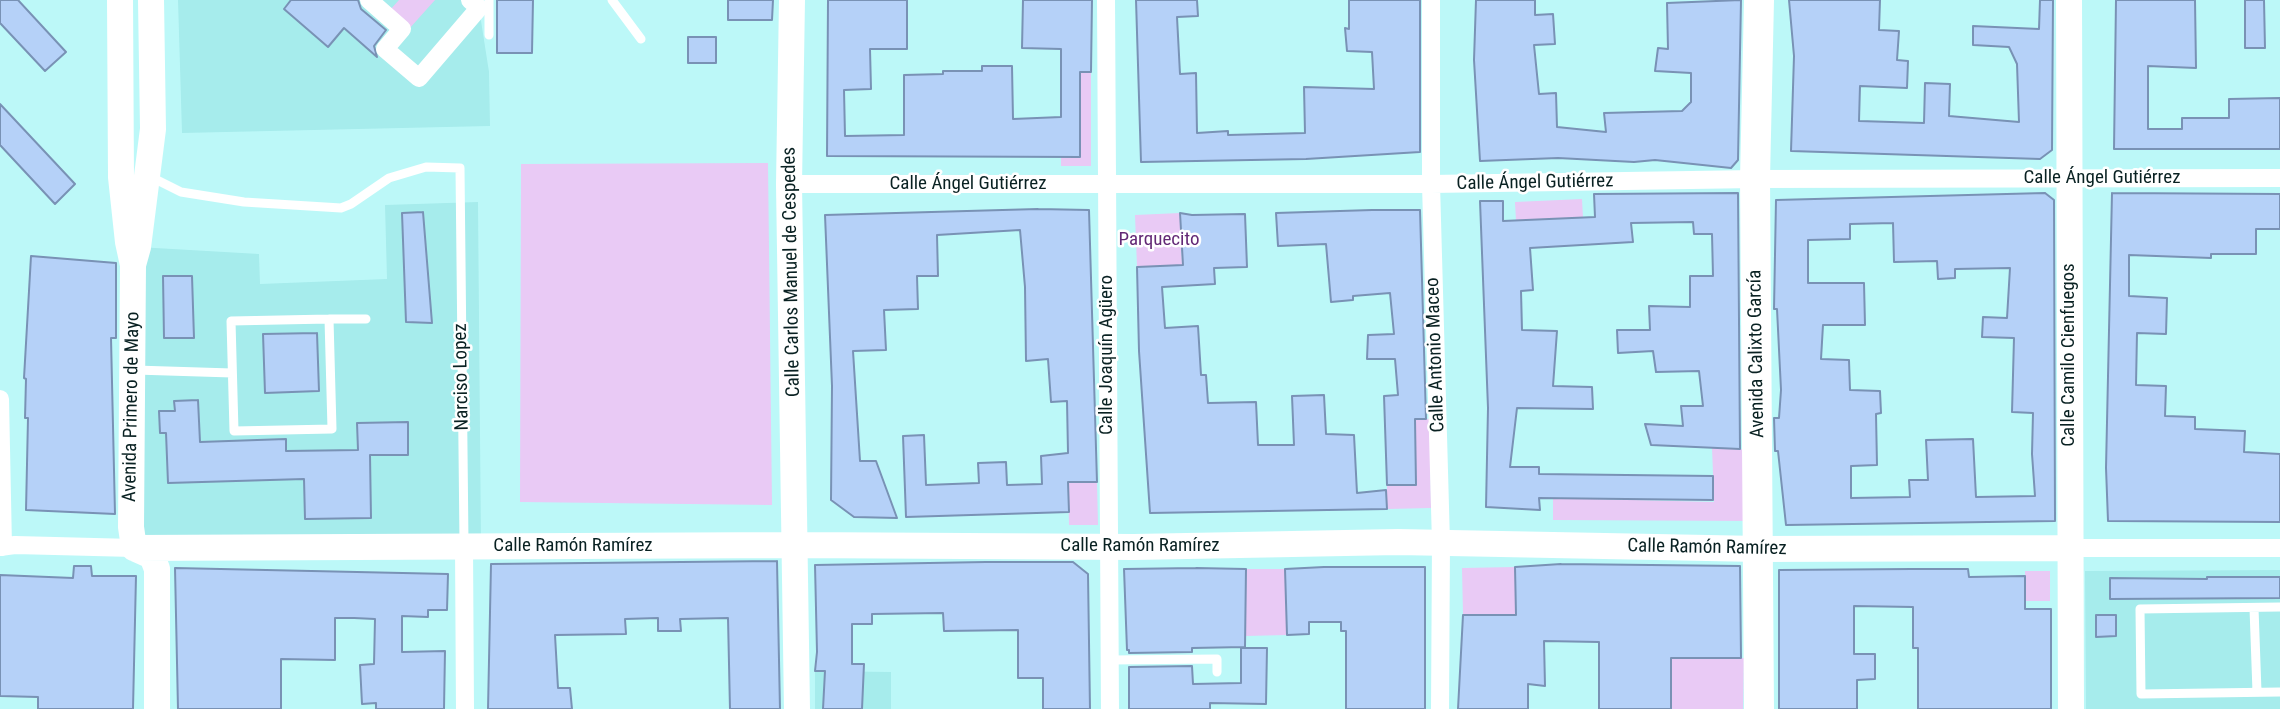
<!DOCTYPE html>
<html>
<head>
<meta charset="utf-8">
<style>
  body { margin:0 }
  canvas { display:block; background:#bcf8f8 }
</style>
</head>
<body>
<canvas width="2280" height="709"></canvas>
<script>
const ctx = document.querySelector('canvas').getContext('2d');
ctx.lineJoin = 'round';
function fillPath(path, color) {
  ctx.fillStyle = color;
  ctx.fill(path, 'evenodd');
}
function toPath(rows) {
  const path = new Path2D();
  for (const r of rows) {
    path.moveTo(r[0], r[1]);
    for (let i = 2; i < r.length; i += 2) path.lineTo(r[i], r[i + 1]);
  }
  return path;
}
function stroke(path, color, width, dash) {
  ctx.strokeStyle = color;
  ctx.lineWidth = width;
  ctx.lineCap = dash ? 'butt' : 'round';
  ctx.setLineDash(dash || []);
  ctx.stroke(path);
}
function drawText(font, color, halo, rows, align = 'center') {
  ctx.font = font + ' "Roboto Condensed",sans-serif';
  ctx.lineWidth = 5;
  ctx.setLineDash([]);
  ctx.textBaseline = 'middle';
  ctx.strokeStyle = halo;
  ctx.fillStyle = color;
  for (const [text, x, y, turn = 0] of rows) {
    ctx.save();
    ctx.translate(x, y);
    ctx.rotate((+turn || 0) * Math.PI / 180);
    ctx.textAlign = isNaN(turn) ? turn : align;
    if (halo) ctx.strokeText(text, 0, 0);
    ctx.fillText(text, 0, 0);
    ctx.restore();
  }
}
const built = toPath([
  [178,0,470,0,479,8,489,72,490,126,182,133],
  [478,202,481,547,134,548,138,247,259,254,260,284,387,279,385,205],
  [2280,570,2280,709,2086,709,2085,571],
  [815,671,891,672,891,709,815,709]
]);
const green = toPath([
  [399,0,435,0,409,29,389,11],
  [1080,72,1091,72,1091,166,1061,166,1061,157,1080,156],
  [768,163,772,505,520,502,521,164],
  [1582,199,1583,218,1516,221,1515,202],
  [1180,213,1182,265,1137,267,1135,215],
  [1415,418,1430,419,1431,508,1387,509,1387,485,1416,485],
  [1712,447,1752,450,1754,521,1553,520,1553,498,1714,502],
  [1068,482,1097,482,1098,525,1069,525],
  [1515,567,1516,615,1463,615,1462,568],
  [1246,569,1285,569,1287,635,1245,636],
  [2025,571,2050,571,2050,601,2025,601],
  [1672,658,1744,658,1743,709,1671,709]
]);
const building = toPath([
  [0,0,18,0,66,52,45,71,0,23,0,0],
  [291,0,358,0,361,9,386,30,374,46,377,57,344,28,328,47,284,9,291,0],
  [497,0,533,0,532,53,497,53,497,0],
  [728,0,773,0,772,20,728,20,728,0],
  [828,0,907,0,907,49,870,49,871,89,844,90,845,136,904,135,904,75,943,74,943,71,982,71,982,66,1012,66,1013,119,1061,117,1061,49,1022,48,1023,0,1092,0,1091,72,1080,72,1080,157,827,156,828,0],
  [1136,0,1197,0,1198,16,1177,17,1180,74,1196,73,1197,133,1228,131,1228,135,1305,133,1304,87,1374,89,1372,52,1347,51,1345,28,1349,29,1349,0,1420,0,1420,152,1306,159,1141,162,1136,0],
  [1476,0,1535,0,1535,15,1553,14,1555,44,1534,45,1539,94,1556,93,1557,127,1606,132,1604,113,1682,111,1691,102,1691,73,1655,71,1658,48,1668,49,1667,3,1741,0,1738,160,1731,168,1655,160,1634,162,1558,158,1480,161,1474,60,1476,0],
  [1789,0,1880,0,1879,30,1899,31,1897,60,1908,61,1907,88,1860,86,1859,121,1924,123,1925,83,1950,84,1949,116,2019,122,2017,64,2009,47,1973,45,1973,26,2039,29,2040,0,2053,0,2052,150,2040,159,1791,151,1794,56,1789,0],
  [2116,0,2195,0,2196,68,2148,66,2148,129,2182,129,2182,118,2229,118,2229,99,2280,98,2280,149,2114,149,2116,0],
  [2245,0,2264,0,2265,48,2245,48,2245,0],
  [688,37,716,37,716,63,688,63,688,37],
  [0,104,75,184,55,204,0,145,0,104],
  [1738,193,1740,449,1651,445,1645,424,1683,426,1681,406,1703,406,1699,371,1656,372,1653,351,1618,353,1617,330,1650,330,1649,306,1690,307,1690,276,1713,276,1712,234,1694,234,1693,222,1631,223,1633,242,1530,248,1533,290,1521,291,1522,330,1557,331,1553,386,1592,387,1593,409,1517,408,1510,467,1539,467,1539,474,1713,476,1713,500,1539,498,1540,510,1486,507,1488,408,1480,201,1503,201,1503,221,1595,217,1594,194,1738,193],
  [2045,193,2054,200,2055,521,1786,525,1778,451,1775,451,1774,418,1779,418,1781,390,1777,309,1774,309,1776,200,2045,193],
  [1893,223,1894,262,1937,261,1938,279,1955,278,1955,269,2010,268,2007,318,1983,317,1982,337,2014,338,2012,412,2033,413,2032,454,2035,496,1976,497,1973,439,1926,440,1928,480,1909,480,1910,497,1851,498,1851,466,1877,465,1876,414,1881,413,1880,391,1850,390,1849,360,1821,359,1823,325,1865,325,1864,283,1808,283,1808,240,1850,239,1850,224,1893,223],
  [2112,193,2280,194,2280,229,2256,229,2256,254,2211,254,2211,258,2129,255,2129,296,2167,298,2166,334,2137,333,2136,385,2166,386,2165,416,2195,417,2195,429,2245,431,2244,452,2280,454,2280,522,2108,521,2106,468,2112,193],
  [1038,209,1089,210,1097,482,1068,482,1069,512,906,517,903,436,924,435,926,485,979,483,978,463,1006,462,1007,485,1042,484,1041,456,1068,453,1067,401,1051,402,1048,359,1026,361,1025,287,1020,230,937,235,938,276,917,276,918,309,884,310,886,350,853,351,860,461,876,461,897,518,854,517,831,500,832,386,825,215,1038,209],
  [1372,210,1420,210,1426,419,1415,419,1416,485,1387,485,1384,396,1398,395,1395,359,1367,359,1368,335,1394,334,1390,293,1353,296,1353,300,1331,302,1326,244,1278,246,1276,213,1372,210],
  [423,212,432,323,406,322,402,213,423,212],
  [1180,213,1192,215,1245,214,1247,267,1214,268,1215,284,1162,287,1165,328,1198,326,1201,375,1206,375,1208,403,1256,402,1258,445,1294,445,1292,396,1324,395,1326,434,1354,435,1357,493,1386,490,1387,509,1150,513,1139,351,1137,267,1183,265,1180,213],
  [31,256,116,263,116,338,111,338,115,514,26,510,28,418,25,418,26,379,24,378,31,256],
  [163,276,192,276,194,338,164,338,163,276],
  [317,333,319,391,265,393,263,334,317,333],
  [198,400,200,442,286,439,286,451,358,450,357,423,408,422,408,455,370,455,371,518,305,519,304,479,168,483,166,433,160,433,159,411,175,411,174,401,198,400],
  [777,561,780,709,730,709,728,618,680,619,681,631,658,631,658,618,625,619,626,634,555,635,558,688,570,688,572,709,488,709,491,564,777,561],
  [986,562,1073,562,1088,574,1090,709,1043,709,1043,678,1018,678,1018,630,944,631,943,613,872,614,872,624,852,624,852,664,864,664,862,709,823,709,825,671,815,671,817,652,815,565,986,562],
  [1561,564,1740,566,1741,658,1671,658,1671,709,1599,709,1599,642,1544,641,1545,686,1528,684,1528,709,1458,709,1463,615,1516,615,1515,567,1561,564],
  [74,566,91,566,92,576,136,576,133,709,38,709,38,697,0,696,0,575,73,578,74,566],
  [1324,567,1425,567,1425,709,1346,709,1346,631,1341,631,1341,622,1309,622,1309,634,1287,635,1285,569,1324,567],
  [175,568,448,574,447,610,428,610,428,617,402,616,402,652,445,651,444,709,376,709,376,703,362,704,360,665,374,664,375,619,354,618,335,618,335,660,281,659,281,709,178,709,175,568],
  [1196,568,1246,569,1245,647,1192,648,1192,652,1129,653,1129,650,1127,650,1124,569,1196,568],
  [1912,569,1968,569,1969,577,2025,576,2025,609,2051,609,2051,709,1918,709,1918,648,1913,648,1913,607,1854,606,1854,654,1875,654,1875,679,1857,680,1857,709,1779,709,1779,570,1912,569],
  [2207,577,2280,577,2280,598,2110,599,2110,578,2207,579,2207,577],
  [2096,615,2116,615,2116,636,2096,637,2096,615],
  [1241,648,1267,648,1266,704,1210,703,1210,709,1129,709,1129,667,1192,666,1193,684,1241,683,1241,648]
]);
const lane = toPath([
  [612,0,641,39],
  [489,35,489,0],
  [149,176,181,192,244,202,341,208,351,204,389,178,426,167,460,168,464,543],
  [329,319,332,429,234,431,231,321,329,319,366,319],
  [135,370,232,373],
  [2280,607,2140,609,2141,694,2280,692],
  [2254,608,2257,692],
  [1110,660,1217,659,1217,672]
]);
const street = toPath([
  [369,0,402,29,385,49,419,78,479,8,470,0],
  [1106,0,1110,709],
  [1431,0,1431,184,1441,543,1440,709],
  [789,184,1431,184,1755,179,2280,178],
  [0,399,3,547],
  [0,547,15,545,134,548],
  [464,548,465,709],
  [2069,548,2280,548]
]);
const secondary = toPath([
  [120,0,121,177,128,242,133,265,138,247,153,129,151,0],
  [792,0,789,184,797,709],
  [2069,0,2071,709],
  [133,265,131,527,134,548],
  [134,548,796,545,1134,547,1398,542,1759,549,2069,548],
  [134,548,152,556,157,569,157,709]
]);
const primary = toPath([
  [1759,709,1755,179,1759,0]
]);
const streetNames = [
  ["Calle Ángel Gutiérrez",2102,178],
  ["Calle Ángel Gutiérrez",1535,183,-1],
  ["Calle Ángel Gutiérrez",968,184],
  ["Calle Carlos Manuel de Cespedes",792,272,-91],
  ["Avenida Calixto García",1757,354,-91],
  ["Calle Joaquín Agüero",1107,355,-90],
  ["Calle Antonio Maceo",1436,355,-92],
  ["Calle Camilo Cienfuegos",2069,355,-90],
  ["Narciso Lopez",462,377,-91],
  ["Avenida Primero de Mayo",132,407,-89],
  ["Calle Ramón Ramírez",573,546],
  ["Calle Ramón Ramírez",1140,546],
  ["Calle Ramón Ramírez",1707,548,1]
];
const parkNames = [
  ["Parquecito",1159,240]
];
fillPath(built, '#a6ecec');
fillPath(green, '#e9caf5');
fillPath(building, '#b5d1f8');
stroke(building, '#7992b5', 2);
stroke(lane, '#fff', 9);
stroke(street, '#fff', 18);
stroke(secondary, '#fff', 26);
stroke(primary, '#fff', 30);
drawText('19px', '#092122', '#fff', streetNames);
drawText('19px', '#632976', '#fff', parkNames);
</script>
</body>
</html>
